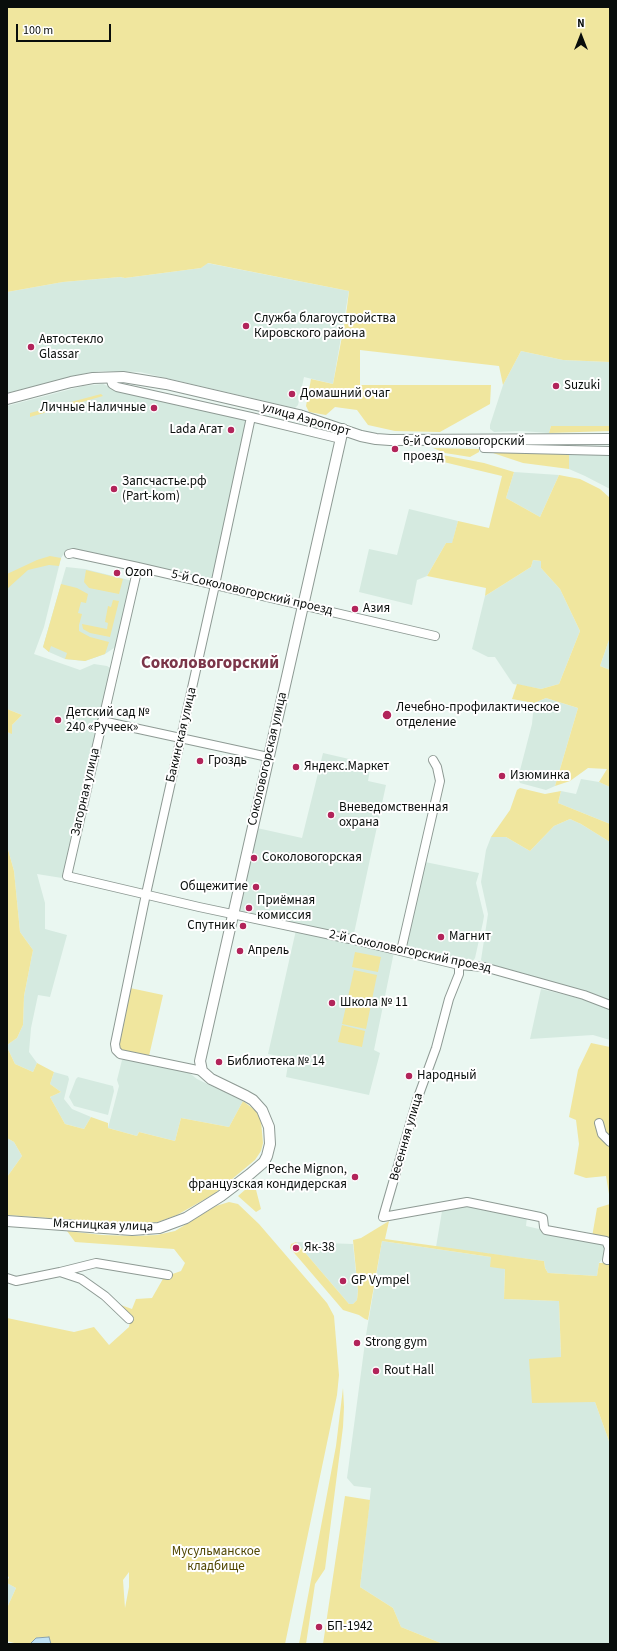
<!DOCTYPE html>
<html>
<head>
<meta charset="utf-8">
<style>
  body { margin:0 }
  #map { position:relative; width:617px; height:1651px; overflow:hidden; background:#eaf7f1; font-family:"Source Sans 3",sans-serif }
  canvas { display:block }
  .frame { position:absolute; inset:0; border:8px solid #090d0b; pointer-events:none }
  .north { position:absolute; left:561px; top:16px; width:40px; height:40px; -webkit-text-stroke:3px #fff; paint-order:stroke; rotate:0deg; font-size:11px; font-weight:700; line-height:16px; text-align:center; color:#090d0b }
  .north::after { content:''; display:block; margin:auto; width:14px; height:18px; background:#090d0b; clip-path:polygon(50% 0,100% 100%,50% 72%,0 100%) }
  .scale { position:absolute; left:16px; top:24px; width:95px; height:18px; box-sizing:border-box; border:2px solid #090d0b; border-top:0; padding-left:5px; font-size:12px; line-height:14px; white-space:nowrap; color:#090d0b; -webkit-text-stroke:3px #fff; paint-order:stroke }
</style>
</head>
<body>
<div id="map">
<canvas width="617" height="1651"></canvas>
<div class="frame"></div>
<div class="north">N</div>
<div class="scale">100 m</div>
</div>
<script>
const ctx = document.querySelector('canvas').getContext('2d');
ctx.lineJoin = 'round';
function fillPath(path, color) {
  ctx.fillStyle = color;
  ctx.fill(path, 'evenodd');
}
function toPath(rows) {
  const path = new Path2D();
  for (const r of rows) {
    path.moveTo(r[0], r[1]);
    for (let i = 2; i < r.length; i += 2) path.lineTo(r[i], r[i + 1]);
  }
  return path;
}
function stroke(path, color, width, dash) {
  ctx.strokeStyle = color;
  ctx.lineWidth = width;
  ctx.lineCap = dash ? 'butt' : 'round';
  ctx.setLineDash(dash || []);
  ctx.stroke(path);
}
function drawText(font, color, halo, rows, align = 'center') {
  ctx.font = font + ' "Source Sans 3",sans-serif';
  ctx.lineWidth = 4;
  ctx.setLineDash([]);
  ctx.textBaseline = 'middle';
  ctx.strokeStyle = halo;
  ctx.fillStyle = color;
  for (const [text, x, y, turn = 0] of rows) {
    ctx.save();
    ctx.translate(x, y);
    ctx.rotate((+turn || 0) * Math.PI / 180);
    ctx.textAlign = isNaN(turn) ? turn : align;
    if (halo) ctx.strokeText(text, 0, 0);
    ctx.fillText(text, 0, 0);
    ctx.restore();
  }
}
const built = toPath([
  [207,263,349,291,333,384,304,377,298,405,295,408,140,372,101,371,87,373,7,393,7,292,63,282,120,277,125,278,201,268],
  [521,351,563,360,610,362,610,426,551,426,549,433,521,431,494,432,490,429,490,425,503,385],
  [103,384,114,389,242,417,246,421,214,576,212,580,209,581,69,549,66,551,61,558,44,627,34,654,80,670,94,664,107,666,112,669,62,878,37,874,45,903,45,929,67,935,50,997,38,995,31,1028,29,1052,37,1063,33,1072,15,1064,7,1047,7,1045,17,1038,23,1025,24,996,33,950,20,932,14,871,7,846,7,732,11,733,12,725,22,715,7,709,7,406,83,386],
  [569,453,610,454,610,489,585,476,569,469],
  [514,472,559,475,540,517,506,498],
  [409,509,458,521,452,544,446,543,427,576,417,580,412,605,359,592,369,549,397,555],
  [533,560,541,561,541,568,560,589,580,631,559,684,541,689,513,684,495,657,488,657,472,649,485,596,531,567],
  [66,567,85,569,133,581,117,646,105,654,85,661,65,659,49,652,43,647],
  [610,637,610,670,600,666],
  [546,698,578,708,555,786,546,790,520,783,518,778,532,724,534,703],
  [323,753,371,764,368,781,386,785,353,938,241,913,239,911,257,828,302,838],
  [581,779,599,782,610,787,610,824,558,803,561,791,576,794],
  [570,819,581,824,610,842,610,1001,485,964,481,960,488,914,481,882,486,850,491,837,506,837,530,851,554,826],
  [425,862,479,873,476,883,484,916,483,922,475,958,472,962,453,960,406,949],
  [296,930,394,952,374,1050,380,1053,369,1095,286,1077,289,1058,268,1054],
  [541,989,583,999,610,1009,610,1040,593,1035,530,1039],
  [125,1059,187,1071,197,1079,243,1101,229,1127,181,1118,175,1141,139,1132,137,1136,108,1128,119,1086,117,1080,122,1060],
  [54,1072,68,1076,69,1079,64,1099,72,1109,91,1117,84,1129,65,1124,50,1097,61,1092,50,1084],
  [78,1077,113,1086,114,1091,108,1115,74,1106,69,1097,76,1079],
  [7,1138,14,1142,22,1156,7,1177],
  [471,1205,478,1209,527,1217,526,1226,605,1244,603,1258,599,1263,597,1276,548,1273,545,1268,544,1261,436,1247,442,1211],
  [382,1241,491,1257,505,1268,504,1299,559,1301,561,1358,595,1402,610,1444,610,1644,443,1644,401,1627,393,1608,360,1587,371,1488,354,1486,347,1478,366,1335],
  [296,1242,353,1244,358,1291,357,1300,353,1304,349,1304],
  [7,1583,16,1588,7,1608]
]);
const green = toPath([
  [7,7,610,7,610,362,563,360,521,351,503,385,499,366,360,350,360,385,491,385,490,404,440,432,395,431,368,425,357,410,335,407,326,415,309,412,306,406,311,379,333,384,346,315,349,291,208,263,201,268,125,278,120,277,63,282,7,292],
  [101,394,103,396,30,417,30,413],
  [551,426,610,426,610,431,549,433],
  [433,448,479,449,479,452,470,457,445,453],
  [492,450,569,453,569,469,523,463,493,453],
  [432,453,484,463,514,472,506,498,540,517,559,475,580,479,600,489,610,498,610,637,600,666,610,670,610,787,599,782,607,769,588,768,570,781,555,786,578,708,546,698,534,703,512,699,517,684,541,689,559,684,580,631,560,589,541,568,541,561,533,560,531,567,485,596,486,588,427,576,446,543,452,543,458,521,489,528,502,476,431,459],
  [50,556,61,558,59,566,49,565,28,570,7,589,7,574,37,560],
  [86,570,123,579,119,594,89,588,84,582],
  [61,584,77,588,88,594,86,603,81,602,78,613,82,614,79,625,79,631,90,637,109,642,105,654,85,661,65,659,67,653,51,646,49,652,43,647],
  [113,600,119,601,110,637,90,633,83,629,82,624,107,629,108,623,105,622,108,606,111,607],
  [7,709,22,715,12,725,12,734,7,732],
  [520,788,545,794,561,791,558,803,610,824,610,842,581,824,570,819,554,826,530,851,506,837,491,837,510,810,517,790],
  [7,846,14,871,20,932,33,950,24,996,23,1025,17,1038,7,1045],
  [355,952,381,957,378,972,352,967],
  [354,970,377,975,366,1029,342,1024],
  [130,988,163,995,149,1056,121,1050,119,1047,118,1043],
  [342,1025,365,1031,362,1047,338,1042],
  [591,1043,610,1047,610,1200,606,1176,586,1178,574,1174,579,1144,576,1120,569,1117,578,1070],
  [7,1047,15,1064,33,1072,37,1063,54,1072,50,1084,61,1092,50,1097,65,1124,84,1129,91,1117,108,1123,108,1128,137,1136,139,1132,175,1141,181,1118,229,1127,243,1101,256,1111,261,1121,263,1143,261,1151,255,1160,214,1194,177,1215,158,1222,132,1224,7,1215,7,1177,22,1156,14,1142,7,1138],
  [254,1182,261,1209,256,1212,238,1196],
  [229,1202,238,1204,259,1224,327,1303,334,1316,339,1375,337,1395,285,1644,51,1644,49,1637,36,1638,30,1644,18,1644,7,1641,7,1608,16,1588,7,1583,9,1577,7,1576,7,1318,74,1332,94,1327,109,1345,129,1327,131,1316,118,1304,132,1309,136,1299,152,1298,164,1277,181,1271,185,1263,174,1249,75,1242,67,1231,102,1235,135,1236,157,1235,175,1231,216,1206],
  [129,1572,129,1587,125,1608,123,1580],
  [610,1204,610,1241,592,1237,597,1208],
  [389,1221,385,1239,544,1261,545,1268,548,1273,597,1276,599,1263,610,1263,610,1444,595,1402,532,1403,529,1359,561,1357,559,1301,504,1299,505,1269,490,1267,491,1257,382,1241,368,1320,365,1319,359,1315,343,1310,290,1248,291,1244,296,1242,349,1304,353,1304,357,1300,358,1291,353,1240,361,1238],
  [343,1388,344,1407,343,1427,325,1569,315,1584,306,1644,299,1644,336,1446],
  [345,1496,370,1500,360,1587,393,1608,401,1627,443,1644,323,1644]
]);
const water = toPath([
  [49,1637,51,1644,30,1644,36,1638,49,1637]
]);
const minor = toPath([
  [110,377,112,384,117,387,251,417,341,439],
  [484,448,610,451],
  [69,554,73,553,138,567,435,636],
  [138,567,67,876,199,907,350,939,459,965,484,967,584,995,610,1005],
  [102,721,268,757],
  [401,951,440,781,437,767,433,760],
  [459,965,459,974,449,999,436,1048,417,1100,383,1217,467,1202,540,1217,543,1218,544,1227,546,1230,606,1241,609,1248,607,1260,610,1260],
  [202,1071,120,1054,116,1050,115,1044,146,894,215,585,251,417],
  [599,1123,602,1134,610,1142],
  [60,1272,96,1263,168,1275],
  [7,1278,16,1281,60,1272,81,1279,105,1296,129,1319]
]);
const major = toPath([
  [7,399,71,382,93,378,123,377,166,384,299,415,361,436,376,439,390,440,610,439],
  [7,1221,132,1230,159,1228,186,1218,221,1196,250,1174,264,1162,267,1156,270,1144,269,1127,262,1110,253,1100,246,1096,211,1079,202,1071,200,1061,343,429]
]);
const markers = [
  [246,326,4,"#b2245a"],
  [31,347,4,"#b2245a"],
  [556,386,4,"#b2245a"],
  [292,394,4,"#b2245a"],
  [154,408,4,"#b2245a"],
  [231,430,4,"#b2245a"],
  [395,449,4,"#b2245a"],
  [114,489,4,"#b2245a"],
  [117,573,4,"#b2245a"],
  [355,609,4,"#b2245a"],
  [387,715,5,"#b2245a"],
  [58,720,4,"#b2245a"],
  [200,761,4,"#b2245a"],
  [296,767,4,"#b2245a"],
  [502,776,4,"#b2245a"],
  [331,815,4,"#b2245a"],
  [254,858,4,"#b2245a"],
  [256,887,4,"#b2245a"],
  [249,908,4,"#b2245a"],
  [243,926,4,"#b2245a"],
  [441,937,4,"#b2245a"],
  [240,951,4,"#b2245a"],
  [332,1003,4,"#b2245a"],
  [219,1062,4,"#b2245a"],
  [409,1076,4,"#b2245a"],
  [355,1177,4,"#b2245a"],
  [296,1248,4,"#b2245a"],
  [343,1281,4,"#b2245a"],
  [357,1343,4,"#b2245a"],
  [376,1371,4,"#b2245a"],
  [319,1627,4,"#b2245a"]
];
const poiNames = [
  ["Служба благоустройства",254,319],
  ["Кировского района",254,334],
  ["Автостекло",39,340],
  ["Glassar",39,355],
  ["Suzuki",564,386],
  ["Домашний очаг",300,394],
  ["Личные Наличные",146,408,"right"],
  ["Lada Агат",223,430,"right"],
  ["6-й Соколовогорский",403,442],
  ["проезд",403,457],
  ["Запсчастье.рф",122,482],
  ["(Part-kom)",122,497],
  ["Ozon",125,573],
  ["Азия",363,609],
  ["Лечебно-профилактическое",396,708],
  ["отделение",396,723],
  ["Детский сад №",66,713],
  ["240 «Ручеек»",66,728],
  ["Гроздь",208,761],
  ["Яндекс.Маркет",304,767],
  ["Изюминка",510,776],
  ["Вневедомственная",339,808],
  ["охрана",339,823],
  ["Соколовогорская",262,858],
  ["Общежитие",248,887,"right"],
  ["Приёмная",257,901],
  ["комиссия",257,916],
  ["Спутник",235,926,"right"],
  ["Магнит",449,937],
  ["Апрель",248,951],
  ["Школа № 11",340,1003],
  ["Библиотека № 14",227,1062],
  ["Народный",417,1076],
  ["Peche Mignon,",347,1170,"right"],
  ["французская кондидерская",347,1185,"right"],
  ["Як-38",304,1248],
  ["GP Vympel",351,1281],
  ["Strong gym",365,1343],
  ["Rout Hall",384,1371],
  ["БП-1942",327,1627]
];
const streetNames = [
  ["улица Аэропорт",306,420,16],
  ["5-й Соколовогорский проезд",252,593,13],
  ["Бакинская улица",182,735,-77],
  ["Соколовогорская улица",268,759,-77],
  ["Загорная улица",86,792,-77],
  ["2-й Соколовогорский проезд",410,952,12],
  ["Весенняя улица",407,1137,-74],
  ["Мясницкая улица",103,1226,2]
];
const parkNames = [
  ["Мусульманское",216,1552],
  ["кладбище",216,1567]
];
const districtNames = [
  ["Соколовогорский",210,664]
];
fillPath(built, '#d5eae0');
fillPath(green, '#f0e69e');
fillPath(water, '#c0e2f4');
stroke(water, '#89a2ae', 1);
stroke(minor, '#8e9a94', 10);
stroke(major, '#8e9a94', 12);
stroke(minor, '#fff', 8);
stroke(major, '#fff', 10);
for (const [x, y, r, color] of markers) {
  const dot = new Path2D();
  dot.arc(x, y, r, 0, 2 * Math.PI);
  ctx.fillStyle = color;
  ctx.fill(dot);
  stroke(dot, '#fff', 1.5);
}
drawText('13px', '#090d0b', '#fff', poiNames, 'left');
drawText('13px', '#090d0b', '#fff', streetNames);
drawText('13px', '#504600', '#fff', parkNames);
drawText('bold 17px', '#7b3549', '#fff', districtNames);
</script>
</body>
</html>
